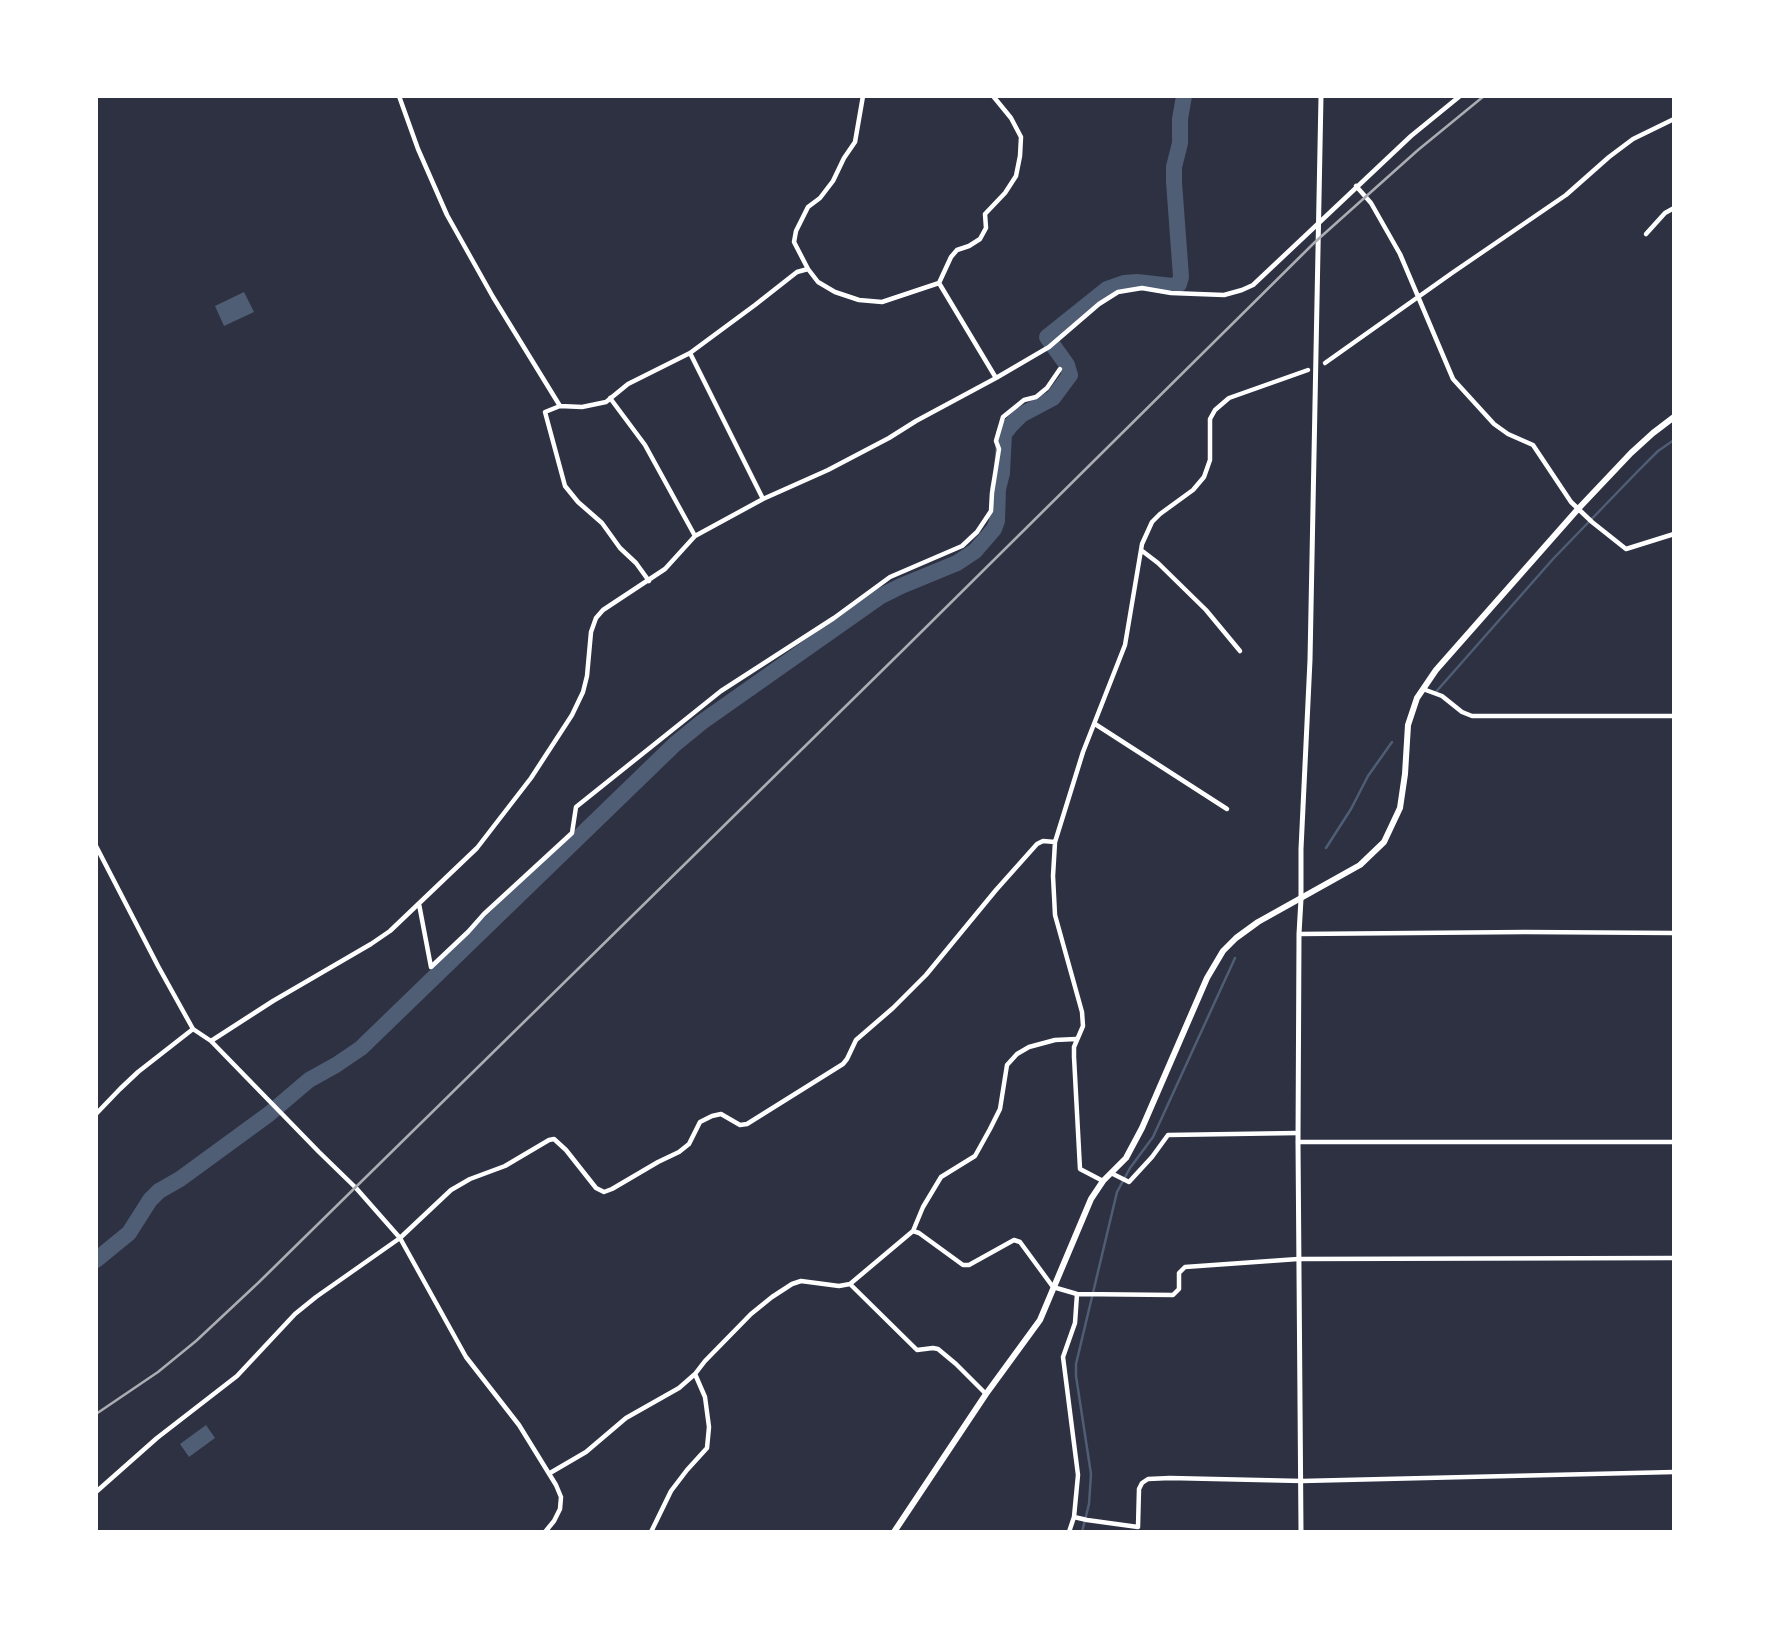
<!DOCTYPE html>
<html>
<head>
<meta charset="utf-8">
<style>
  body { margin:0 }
  #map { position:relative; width:1770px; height:1628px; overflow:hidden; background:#2d3142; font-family:Manrope,sans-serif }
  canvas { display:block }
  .frame { position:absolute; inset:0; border:98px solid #fff; pointer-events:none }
</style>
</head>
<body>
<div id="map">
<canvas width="1770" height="1628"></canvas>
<div class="frame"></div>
</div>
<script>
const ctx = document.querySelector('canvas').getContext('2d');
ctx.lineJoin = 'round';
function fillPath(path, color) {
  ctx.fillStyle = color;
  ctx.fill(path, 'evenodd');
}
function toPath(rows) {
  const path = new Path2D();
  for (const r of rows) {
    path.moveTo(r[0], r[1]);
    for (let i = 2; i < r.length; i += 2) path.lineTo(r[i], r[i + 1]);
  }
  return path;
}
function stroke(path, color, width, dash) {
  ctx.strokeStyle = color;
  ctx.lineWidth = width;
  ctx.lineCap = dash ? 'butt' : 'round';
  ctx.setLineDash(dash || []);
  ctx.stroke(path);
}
const water = toPath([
  [244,292,254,312,224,326,215,306],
  [206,1425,215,1438,189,1457,180,1444]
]);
const stream = toPath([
  [1435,693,1553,559,1638,471,1658,451,1674,440],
  [1326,848,1351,809,1368,776,1392,742],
  [1082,1532,1089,1504,1091,1474,1076,1376,1076,1364,1117,1192,1130,1168,1153,1137,1235,958]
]);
const river = toPath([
  [96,1260,129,1233,150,1200,159,1191,180,1179,269,1114,309,1080,336,1065,361,1048,675,744,702,722,881,596,901,586,957,563,975,551,994,529,997,521,998,489,1002,473,1004,434,1011,425,1021,415,1053,398,1070,375,1067,365,1047,337,1107,289,1124,283,1137,282,1172,286,1179,284,1181,277,1174,182,1174,167,1180,143,1180,119,1184,96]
]);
const minor = toPath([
  [399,96,418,149,447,215,493,297,560,406],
  [1356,186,1371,203,1400,254,1453,379,1494,424,1508,434,1533,445,1571,502,1592,522,1626,549,1674,534],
  [1646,234,1665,213,1674,208],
  [808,269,794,242,796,231,808,207,820,198,833,181,844,158,855,142,863,96],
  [939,283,996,378],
  [690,353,763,499],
  [1325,363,1452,273,1566,195,1609,157,1633,139,1674,119],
  [610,398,645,445,695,536],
  [1141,550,1158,563,1206,610,1240,651],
  [649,581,636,563,620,548,602,523,578,502,565,486,545,412,560,406,582,407,606,402,628,384,690,353,755,305,797,272,808,269,818,282,835,292,859,300,882,302,939,283,951,257,957,250,969,246,980,239,986,228,985,214,1005,193,1016,176,1020,156,1021,137,1011,118,993,96],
  [1423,689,1442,696,1462,712,1472,716,1674,716],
  [1095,724,1227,809],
  [96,846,158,966,193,1029,211,1041,319,1152,356,1188,400,1238,466,1357,519,1425,556,1485,561,1497,560,1509,554,1521,545,1532],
  [419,904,431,967,468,932,484,914,572,833,576,807,721,691,834,618,890,577,962,546,977,532,991,511,992,493,999,449,996,441,1003,417,1024,400,1036,397,1047,388,1060,369],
  [1299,934,1525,932,1674,933],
  [211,1041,273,1001,371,944,390,931,477,848,531,778,572,715,583,692,587,676,591,632,596,618,603,610,665,569,695,536,763,499,828,470,889,438,916,421,996,378,1049,347,1099,304,1118,292,1142,288,1171,293,1224,295,1242,290,1253,285,1411,136,1460,96],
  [96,1114,120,1089,138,1072,193,1029],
  [1298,1142,1674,1142],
  [1111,1173,1129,1182,1152,1157,1168,1135,1298,1133],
  [1103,1181,1080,1169,1074,1057,1074,1047,1083,1026,1082,1012,1055,915,1053,876,1055,842,1083,752,1125,645,1142,544,1152,522,1160,514,1193,490,1204,477,1210,460,1210,419,1215,410,1229,398,1308,370],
  [913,1231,919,1233,963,1265,969,1265,1014,1240,1020,1242,1053,1287,1077,1294,1173,1295,1179,1289,1179,1273,1185,1267,1298,1259,1674,1258],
  [850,1284,917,1350,933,1348,938,1349,956,1364,986,1394],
  [550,1473,586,1452,626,1418,679,1388,695,1374,705,1361,751,1314,772,1297,792,1284,801,1281,839,1286,850,1284,913,1231,923,1207,941,1177,975,1156,990,1129,1000,1109,1007,1065,1017,1054,1029,1047,1055,1040,1076,1039],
  [96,1492,157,1438,237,1376,295,1314,316,1297,400,1238,451,1190,470,1179,505,1166,549,1140,554,1139,566,1150,596,1188,604,1192,612,1189,658,1162,679,1152,689,1144,700,1122,712,1116,721,1114,740,1125,747,1124,843,1064,847,1059,856,1040,893,1008,926,975,996,890,1037,844,1043,841,1055,842],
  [1074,1517,1087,1520,1138,1527,1139,1489,1142,1483,1148,1479,1170,1478,1302,1481,1674,1472],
  [651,1532,671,1491,687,1470,707,1448,709,1427,705,1397,695,1374],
  [1069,1532,1074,1517,1078,1475,1063,1357,1075,1323,1077,1294]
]);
const tertiary = toPath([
  [1301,1532,1298,1142,1299,934,1301,899,1301,849,1310,660,1321,96]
]);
const secondary = toPath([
  [894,1532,986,1394,1040,1320,1091,1199,1103,1181,1126,1158,1142,1128,1207,978,1223,951,1236,938,1258,922,1360,865,1384,842,1400,808,1405,774,1408,725,1417,698,1436,670,1578,509,1631,453,1653,433,1674,417]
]);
const rail = toPath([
  [96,1414,158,1372,196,1341,258,1283,903,650,1315,242,1418,150,1484,96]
]);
fillPath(water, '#4f5d75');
stroke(stream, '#4f5d75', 2.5);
stroke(river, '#4f5d75', 16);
stroke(minor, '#fff', 4.5);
stroke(tertiary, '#fff', 5);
stroke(secondary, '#fff', 6);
stroke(rail, '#abadb3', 2.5);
</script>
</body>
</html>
